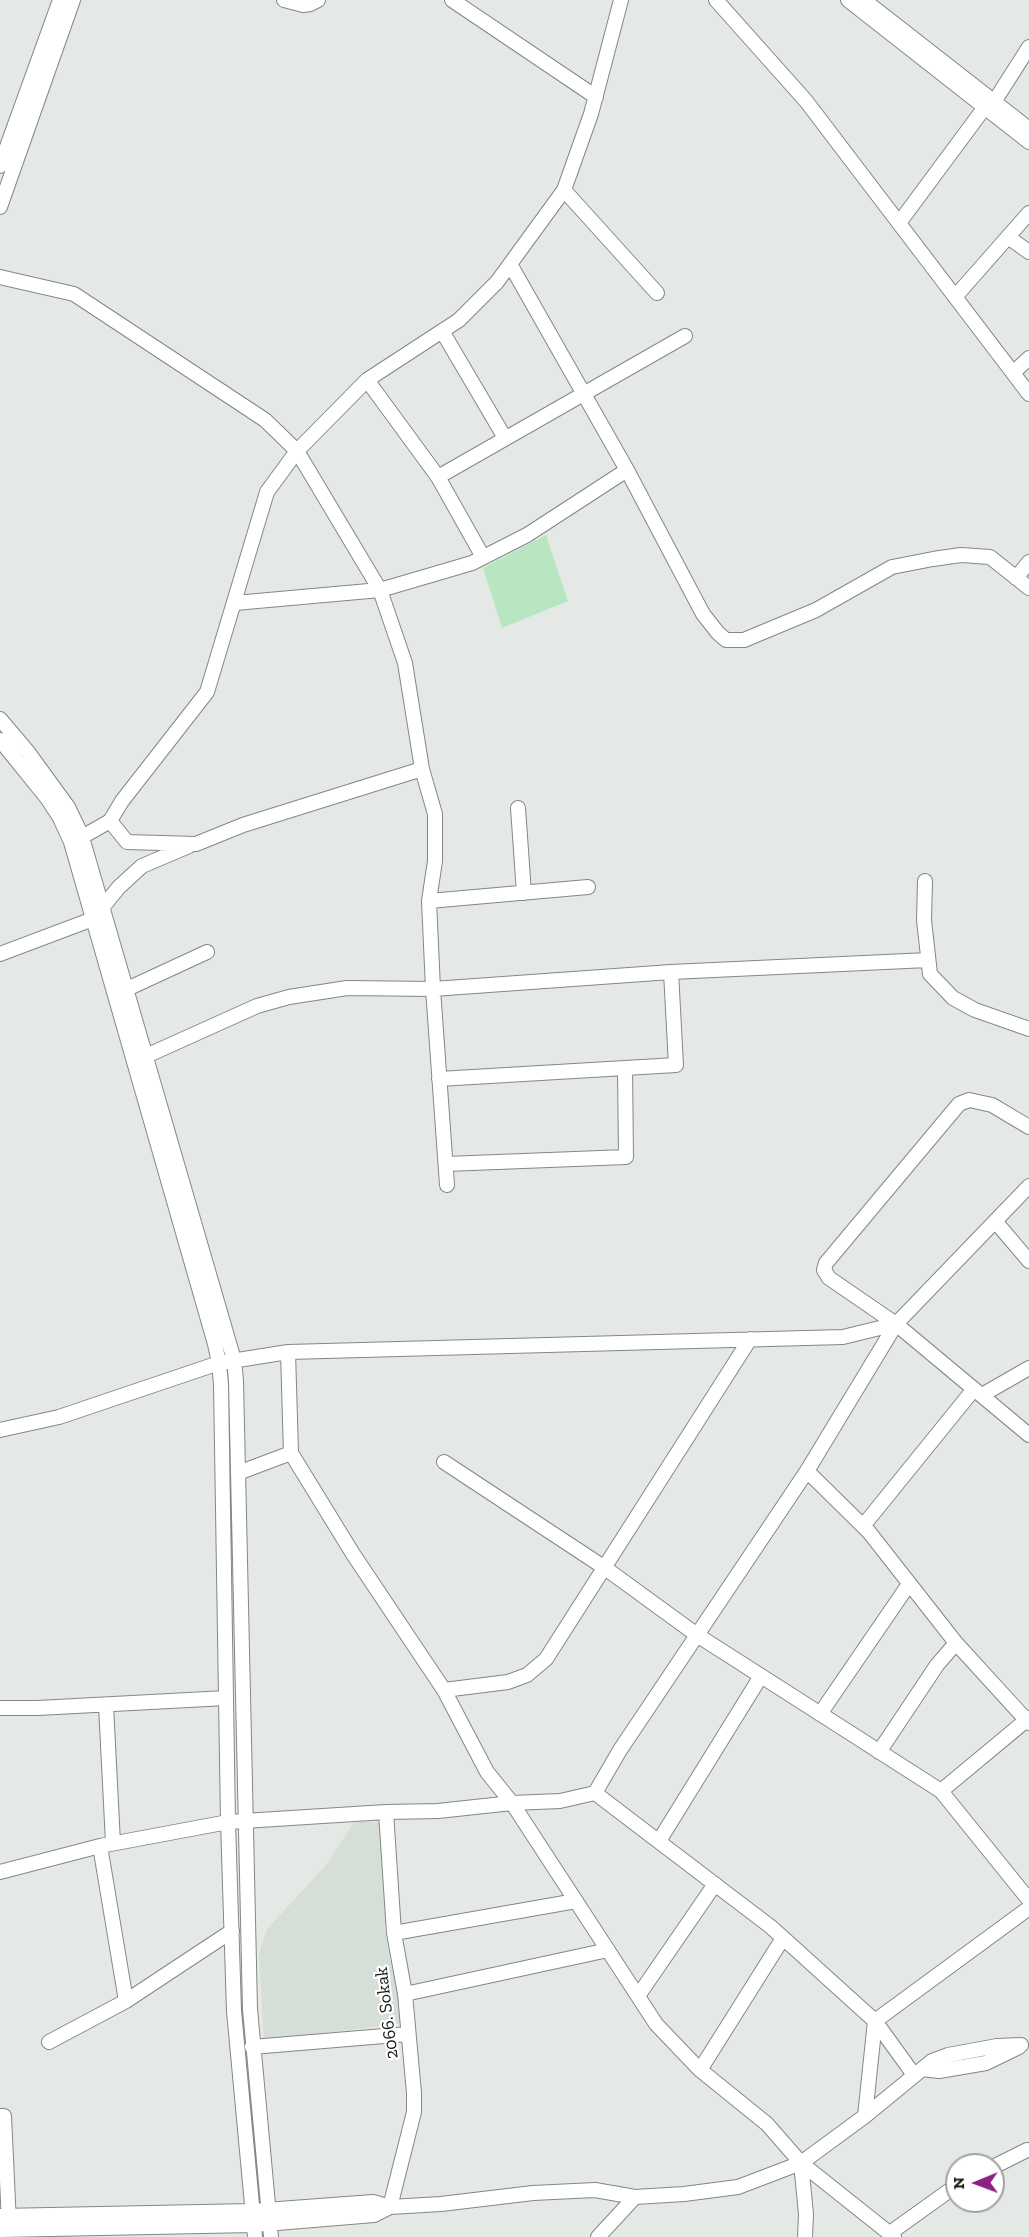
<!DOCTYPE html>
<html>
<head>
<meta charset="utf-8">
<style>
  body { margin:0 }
  #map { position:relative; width:1029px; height:2237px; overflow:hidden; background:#e5e9e6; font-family:"Zilla Slab",serif }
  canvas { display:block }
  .north { position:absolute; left:945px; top:2153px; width:60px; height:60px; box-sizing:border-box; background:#fff; border:2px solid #a2a2a2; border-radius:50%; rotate:269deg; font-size:16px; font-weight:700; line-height:24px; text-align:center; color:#161717 }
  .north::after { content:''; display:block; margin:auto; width:21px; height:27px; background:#8b2186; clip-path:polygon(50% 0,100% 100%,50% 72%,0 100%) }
</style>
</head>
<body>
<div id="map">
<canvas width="1029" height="2237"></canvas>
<div class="north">N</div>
</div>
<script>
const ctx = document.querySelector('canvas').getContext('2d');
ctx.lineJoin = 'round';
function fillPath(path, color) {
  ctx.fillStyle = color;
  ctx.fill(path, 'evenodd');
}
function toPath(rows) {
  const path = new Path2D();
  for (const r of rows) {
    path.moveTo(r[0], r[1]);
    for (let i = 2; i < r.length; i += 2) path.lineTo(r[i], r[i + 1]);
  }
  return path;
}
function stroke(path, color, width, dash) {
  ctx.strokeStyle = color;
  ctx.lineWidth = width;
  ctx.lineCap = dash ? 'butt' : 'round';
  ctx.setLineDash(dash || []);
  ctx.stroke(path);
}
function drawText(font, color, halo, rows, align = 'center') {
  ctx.font = font + ' "Zilla Slab",serif';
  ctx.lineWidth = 4.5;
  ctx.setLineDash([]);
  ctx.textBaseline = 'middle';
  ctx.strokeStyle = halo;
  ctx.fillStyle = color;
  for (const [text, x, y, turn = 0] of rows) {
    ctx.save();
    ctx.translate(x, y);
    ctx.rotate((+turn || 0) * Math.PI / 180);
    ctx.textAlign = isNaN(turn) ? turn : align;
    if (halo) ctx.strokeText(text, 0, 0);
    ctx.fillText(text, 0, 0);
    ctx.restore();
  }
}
const built = toPath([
  [354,1822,378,1822,384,1825,392,1917,384,1926,392,1969,400,1970,405,2023,264,2041,259,1954,267,1929,327,1864]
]);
const green = toPath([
  [546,535,568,601,502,628,483,568]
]);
const minor = toPath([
  [284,0,303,5,310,4,318,0],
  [452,0,596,97],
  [716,0,806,101,1029,394],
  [848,0,1029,142],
  [864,0,1029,129],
  [994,102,1029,47],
  [0,166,60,0],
  [564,190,657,293],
  [0,207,73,0],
  [899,223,985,107],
  [1008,237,1029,252],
  [510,264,627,470,703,614,718,633,726,640,744,640,816,610,892,567,933,559,961,555,990,557,1029,588],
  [0,277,74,294,265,420,297,451,380,590,405,663,422,769,435,814,435,861,429,901,433,989,447,1185],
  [955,297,1029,213],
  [442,331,505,438],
  [1013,373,1029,358],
  [367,380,438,477,483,557],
  [438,477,685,336],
  [1016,578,1029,562],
  [235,603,380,590,472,563,527,535,627,470],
  [0,719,28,752,68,807,81,834,234,1360,236,1381,250,2009,271,2237],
  [0,740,47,798,60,818,71,842,215,1344,219,1363,221,1384,228,1822,234,2011,255,2237],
  [518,808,524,893],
  [110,821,127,842,196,844,243,825,422,769],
  [82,837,110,821,122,801,207,692,267,492,297,451,367,380,459,320,497,282,564,190,591,114,621,0],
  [925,881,924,920,930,974,953,998,975,1010,1029,1029],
  [429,901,588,887],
  [0,954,93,919,119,887,142,866,189,846],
  [127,989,207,952],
  [146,1056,257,1006,289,997,347,988,433,989,671,972,928,960],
  [439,1079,676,1065,671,972],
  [1029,1127,992,1105,969,1100,959,1104,826,1263,824,1270,829,1278,896,1324,1029,1435],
  [446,1164,626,1157,625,1068],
  [995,1221,1029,1261],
  [288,1352,291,1453,353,1554,444,1690,487,1772,512,1803,656,2024,699,2069,767,2124,801,2163,894,2237],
  [982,1395,1029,1368],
  [0,1430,59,1417,219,1363,288,1352,843,1337,896,1324,1029,1186],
  [444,1462,605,1568,697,1635,941,1791,1029,1900],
  [807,1471,869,1532,956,1643,1029,1723],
  [238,1473,291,1453],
  [863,1526,974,1389],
  [444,1690,508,1682,527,1675,546,1659,750,1339],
  [106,1705,113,1843],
  [0,1708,38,1708,226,1698],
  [820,1714,909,1584],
  [879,1752,937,1665,956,1643],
  [941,1791,1029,1718],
  [595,1793,771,1927,875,2021,914,2075],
  [386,1812,394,1933,405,1994,414,2093,414,2112,390,2207],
  [659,1841,761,1676],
  [100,1846,126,2001],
  [0,1872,100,1846,228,1822,386,1812,438,1811,512,1803,560,1801,595,1793,620,1750,807,1471,896,1324],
  [394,1933,576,1901],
  [405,1994,608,1950],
  [638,1996,715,1884],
  [49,2042,126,2001,232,1931],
  [252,2047,408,2034],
  [922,2069,939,2071,986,2063,1019,2047],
  [700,2070,783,1938],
  [0,2116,4,2116,9,2223],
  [865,2116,875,2021,1029,1908],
  [801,2163,806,2214,805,2237],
  [993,2167,1027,2150],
  [0,2216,252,2211,373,2202,390,2207,441,2204,533,2193,595,2190,635,2197],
  [0,2230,253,2225,374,2215,390,2207],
  [890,2233,957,2185],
  [598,2237,635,2197,684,2194,738,2187,801,2163,865,2116,932,2061,948,2055,997,2046,1021,2045]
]);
const streetNames = [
  ["2066. Sokak",387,2013,-97]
];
fillPath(built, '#d5dfd7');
fillPath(green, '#b7e6c0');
stroke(minor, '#848784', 16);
stroke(minor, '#fff', 14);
drawText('18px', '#161717', '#fff', streetNames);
</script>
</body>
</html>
